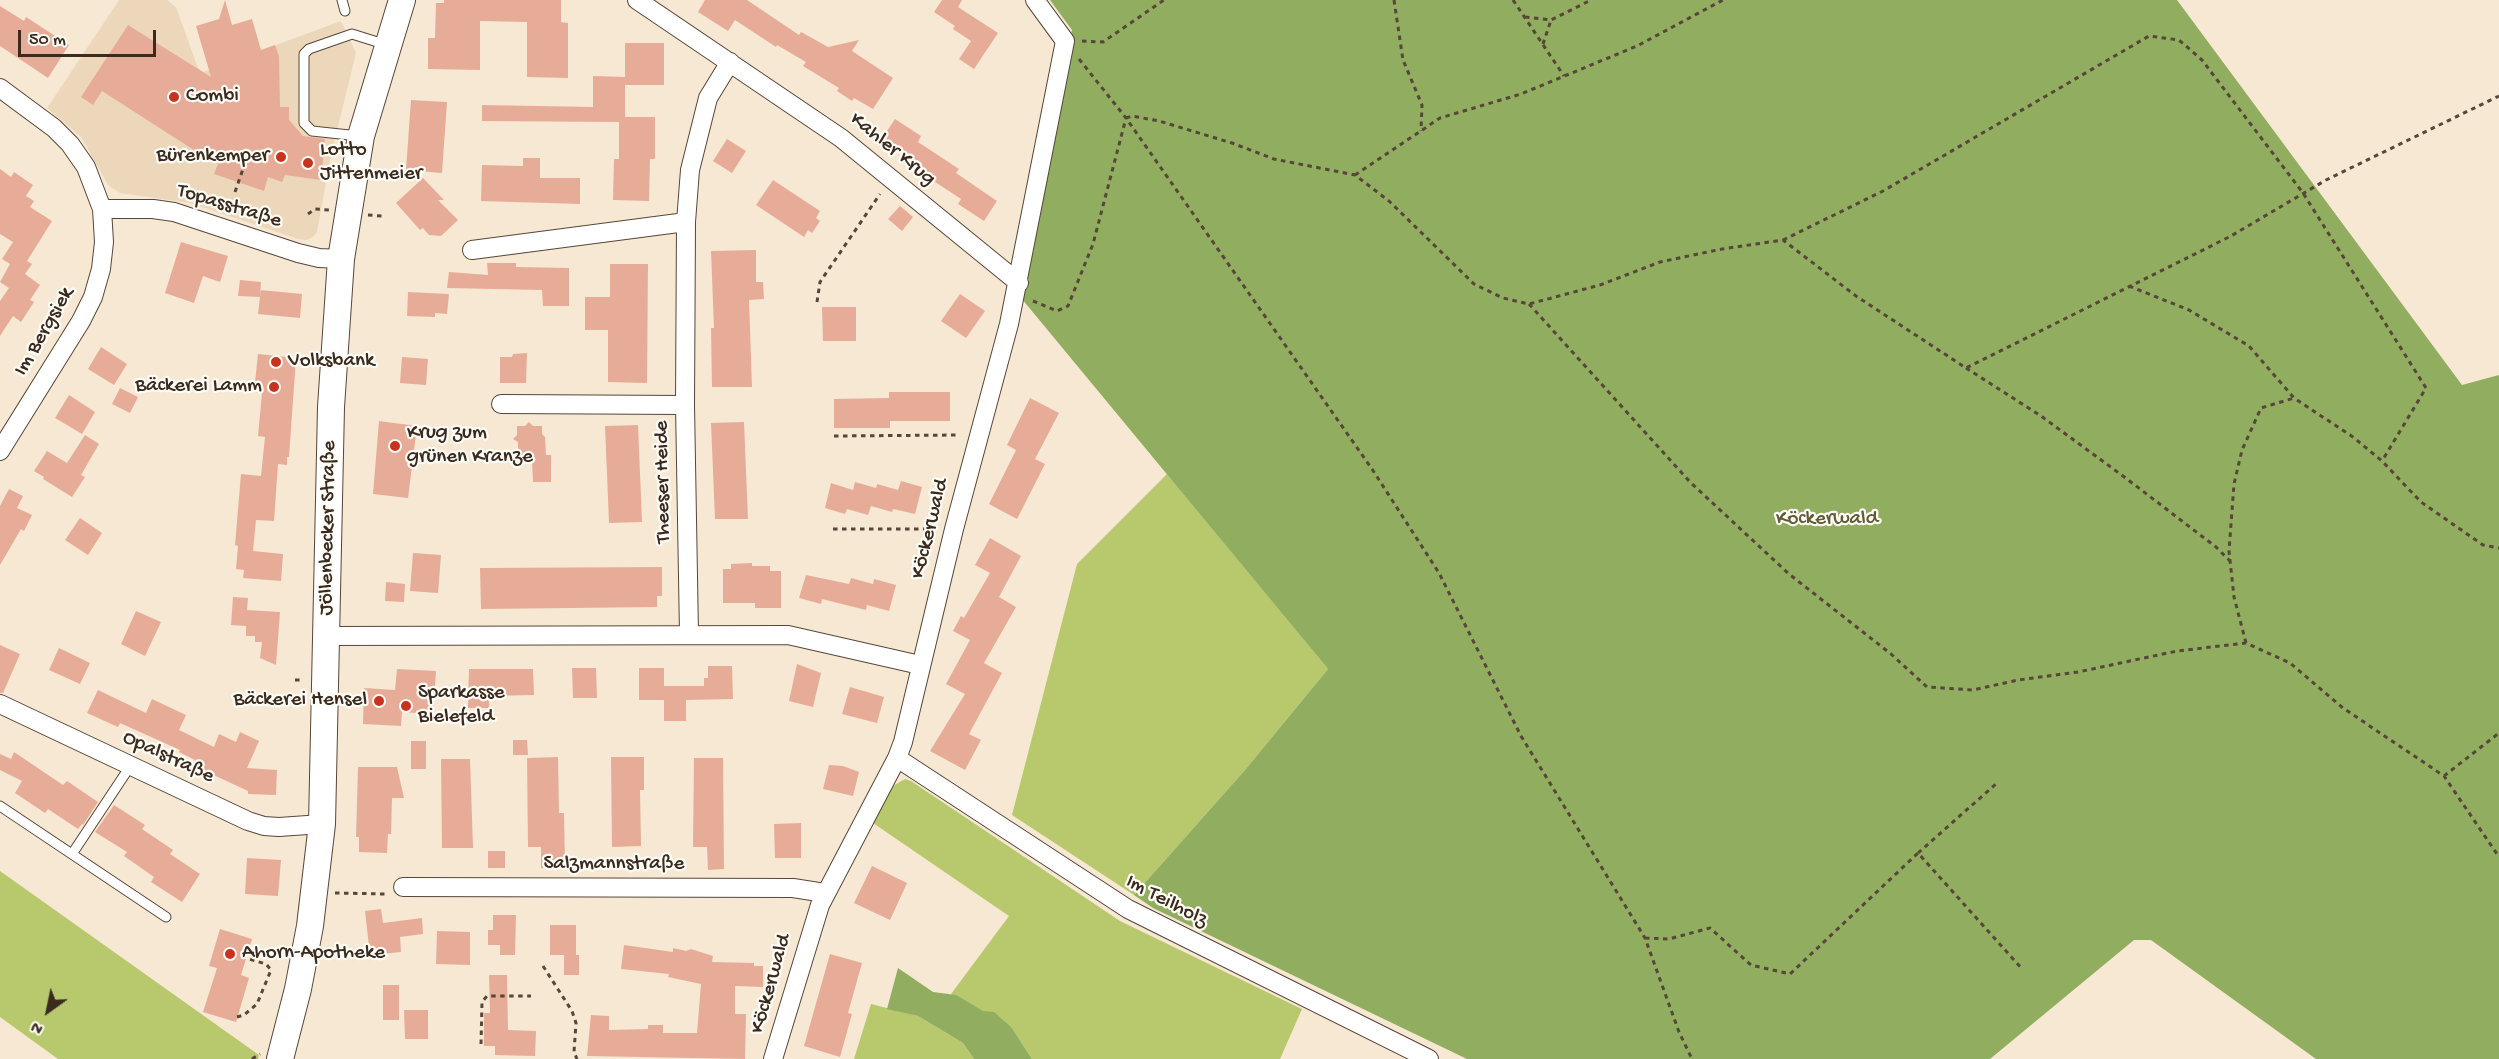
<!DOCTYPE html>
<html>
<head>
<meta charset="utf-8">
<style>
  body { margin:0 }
  #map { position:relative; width:2499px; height:1059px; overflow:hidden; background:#f6e8d2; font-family:"Gochi Hand",sans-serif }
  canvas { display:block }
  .north { position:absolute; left:18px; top:981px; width:60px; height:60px; -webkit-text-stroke:4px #fdfcf7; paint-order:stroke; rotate:213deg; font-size:16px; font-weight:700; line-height:24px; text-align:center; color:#3b2a1e }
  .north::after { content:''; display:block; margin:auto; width:21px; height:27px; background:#3b2a1e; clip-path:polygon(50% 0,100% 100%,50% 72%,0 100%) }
  .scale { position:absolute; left:18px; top:30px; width:138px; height:27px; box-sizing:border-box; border:3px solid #3b2a1e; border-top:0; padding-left:8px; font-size:18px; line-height:21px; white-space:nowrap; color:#3b2a1e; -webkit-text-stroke:4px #fdfcf7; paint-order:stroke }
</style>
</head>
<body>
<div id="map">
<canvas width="2499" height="1059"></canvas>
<div class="north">N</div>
<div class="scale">50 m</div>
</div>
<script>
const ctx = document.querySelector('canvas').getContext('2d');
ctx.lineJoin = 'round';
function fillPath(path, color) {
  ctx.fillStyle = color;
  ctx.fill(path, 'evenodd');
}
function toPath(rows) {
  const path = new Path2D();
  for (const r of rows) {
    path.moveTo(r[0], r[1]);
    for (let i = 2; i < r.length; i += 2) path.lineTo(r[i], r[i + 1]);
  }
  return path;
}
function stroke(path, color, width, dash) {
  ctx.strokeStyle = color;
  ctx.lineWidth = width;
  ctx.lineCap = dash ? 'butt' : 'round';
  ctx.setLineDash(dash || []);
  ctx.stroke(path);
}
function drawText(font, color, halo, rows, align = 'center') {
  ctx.font = font + ' "Gochi Hand",sans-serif';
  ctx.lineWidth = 4.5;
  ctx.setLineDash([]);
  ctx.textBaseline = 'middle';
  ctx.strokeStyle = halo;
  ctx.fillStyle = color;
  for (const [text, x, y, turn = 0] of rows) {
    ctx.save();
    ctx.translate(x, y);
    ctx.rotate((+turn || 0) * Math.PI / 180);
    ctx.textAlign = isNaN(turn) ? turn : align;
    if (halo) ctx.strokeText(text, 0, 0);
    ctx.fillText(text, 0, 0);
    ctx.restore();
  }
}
const built = toPath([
  [119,0,167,0,176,7,198,68,203,72,341,21,356,53,331,155,317,232,313,237,306,240,298,239,190,203,120,193,108,185,81,137,47,108]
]);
const green = toPath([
  [1167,474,1328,669,1245,770,1134,895,1012,815,1077,564],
  [905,779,911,781,1120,921,1302,1009,1280,1059,1032,1059,1012,1028,951,994,1009,916,873,823,893,786],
  [0,871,259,1055,258,1059,58,1059,0,1017],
  [871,1004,918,1016,963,1043,974,1059,854,1059]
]);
const forest = toPath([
  [1050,0,2177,0,2462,385,2499,375,2499,1059,2316,1059,2151,940,2134,940,1990,1059,1467,1059,1153,908,1134,895,1245,770,1328,669,1017,293,1072,30],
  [898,968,933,992,956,995,983,1011,994,1012,1012,1028,1032,1059,974,1059,963,1043,918,1016,887,1009]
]);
const building = toPath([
  [225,0,232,25,252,19,261,50,275,45,279,56,280,107,289,107,289,120,303,136,325,139,321,180,285,175,282,182,268,177,264,191,214,174,219,161,200,154,102,91,93,105,81,97,128,25,211,77,196,26,219,19],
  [444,0,561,0,561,22,568,23,568,78,527,77,527,22,480,21,480,70,428,69,428,38,435,38,436,3,444,3],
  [705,0,747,0,799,35,801,32,828,47,859,40,852,51,893,78,873,109,854,98,852,101,837,91,839,88,803,66,806,62,777,45,776,47,735,20,728,31,698,12],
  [942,0,962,0,958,7,998,33,974,69,959,59,971,41,953,29,955,26,934,12],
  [0,6,24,21,26,17,69,45,48,78,0,46],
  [625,43,664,43,664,85,625,85],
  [593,76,625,77,625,117,655,117,655,159,650,159,649,201,613,200,614,159,619,159,619,122,482,121,482,105,593,107],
  [411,100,447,102,442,173,406,170],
  [895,119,921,136,918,142,959,169,956,173,997,201,984,221,958,204,961,199,920,172,923,167,881,140],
  [727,139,746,151,732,173,713,161],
  [523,158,540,158,540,178,580,178,580,204,481,201,482,165,523,166],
  [0,169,11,177,14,172,33,185,26,196,34,201,30,207,52,221,27,261,32,264,25,274,40,285,30,300,34,302,21,322,13,316,0,336,0,301,9,288,0,282,10,264,2,259,13,242,0,234],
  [423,178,444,200,438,200,458,220,441,236,429,235,423,228,420,230,396,203],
  [773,180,820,211,816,218,820,221,812,233,808,230,804,237,756,205],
  [900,206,913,217,902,231,888,219],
  [181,242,228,256,220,282,203,276,194,303,165,293],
  [756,250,756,282,763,282,764,299,749,300,752,387,712,387,711,328,714,328,711,251],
  [487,263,516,263,516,267,569,268,569,306,543,306,542,290,447,288,449,272,488,275],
  [610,264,648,264,647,383,608,382,608,330,585,330,585,297,610,297],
  [240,280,261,282,260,296,260,290,302,294,300,318,258,314,260,297,238,296],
  [408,292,449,294,447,314,435,313,435,317,407,316],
  [960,294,985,311,966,338,941,321],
  [822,307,856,307,856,341,823,341],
  [101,347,127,364,114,385,88,369],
  [527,353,526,383,500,383,500,357,512,357,513,354],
  [258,354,296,358,289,457,287,457,287,465,278,464,274,521,256,520,253,551,283,554,281,581,243,578,244,570,236,569,238,546,235,545,241,474,261,476,265,437,258,436,262,393,254,392],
  [402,357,428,359,426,385,400,383],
  [120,388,138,397,130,413,112,404],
  [889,392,950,392,950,421,890,421,890,428,834,428,834,399,889,398],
  [69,395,95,412,82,434,55,418],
  [1030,398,1059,413,1035,459,1045,464,1017,519,989,504,1016,450,1007,445],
  [379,421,417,426,408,498,373,494],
  [529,422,533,426,542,426,542,434,545,437,546,455,551,455,551,482,533,482,532,460,518,459,518,442,513,439,517,435,517,426,525,426],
  [744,422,748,519,715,519,711,423],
  [638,425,642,522,609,523,605,426],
  [85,435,99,444,81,475,85,477,72,497,43,479,44,477,34,471,47,451,67,463],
  [901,481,922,487,915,514,893,509,892,512,871,506,868,515,847,509,845,514,825,508,831,483,853,490,855,482,876,488,877,484,898,490],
  [9,489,23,496,17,508,32,515,24,531,21,529,0,565,0,506],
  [80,518,102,533,88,555,65,540],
  [990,538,1021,556,999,597,1016,607,984,663,1002,673,969,734,981,740,965,770,930,751,965,694,946,684,970,640,953,631,961,616,964,618,990,573,975,565],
  [413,553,441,555,438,593,410,591],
  [752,563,752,566,770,566,770,571,781,571,781,608,755,608,755,603,723,603,723,569,731,569,731,564],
  [662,567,662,596,657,596,657,607,481,609,480,568],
  [806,575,849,584,851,578,873,584,874,579,896,585,889,611,867,605,866,610,822,599,821,604,799,598],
  [386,582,405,584,404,602,385,601],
  [233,597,248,598,247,610,280,612,276,665,260,658,262,642,255,642,255,636,246,636,246,626,231,625],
  [136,611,161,622,145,656,121,644],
  [0,645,20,654,3,693,0,693],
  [59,648,90,663,80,684,49,670],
  [797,664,821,673,813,707,789,701],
  [708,666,732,666,733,699,686,700,686,721,664,721,664,700,639,700,639,668,664,668,664,686,704,686,704,678,708,678],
  [572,668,596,668,597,698,573,698],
  [397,669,436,671,433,714,402,712,401,726,363,724,364,688,395,690],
  [469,669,533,669,534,695,489,696,489,708,468,708],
  [850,687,884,697,877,723,842,714],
  [98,690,146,713,152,699,186,715,179,730,214,747,219,734,236,742,240,732,259,741,247,768,277,770,276,795,248,794,248,791,192,765,195,760,179,752,180,750,120,723,118,727,87,713],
  [513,740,527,740,528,755,513,755],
  [411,741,426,741,426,769,411,769],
  [14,752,63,785,67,781,98,802,83,825,82,824,78,829,48,809,45,813,15,793,22,781,0,770,0,754,11,759],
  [558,757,559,813,564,813,565,867,541,868,541,847,528,847,527,758],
  [611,757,644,757,644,790,640,790,641,846,612,847],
  [694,758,723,758,724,869,708,870,707,847,693,847],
  [441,759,470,759,473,848,442,848],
  [829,765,843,766,859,772,853,796,823,789],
  [358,767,397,767,404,798,392,798,391,834,388,834,387,853,359,852,359,837,356,837],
  [114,805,145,825,142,829,173,850,170,854,200,874,182,902,151,882,154,877,124,856,127,852,95,832],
  [801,823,801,858,775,858,774,824],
  [488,851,505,851,505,868,488,868],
  [247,858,281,860,278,896,245,894],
  [872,866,907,883,890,920,854,903],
  [381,909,383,923,422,918,423,934,400,937,401,952,370,955,365,911],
  [493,915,516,915,515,955,500,955,500,945,488,945,488,930,493,930],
  [550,925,576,925,576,955,550,955],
  [220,929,252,939,241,975,249,978,236,1022,203,1012,217,968,209,966],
  [437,931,470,932,470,965,436,964],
  [624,945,673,952,673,948,686,951,691,949,713,956,712,962,754,963,754,966,763,966,763,987,735,986,735,1014,746,1014,745,1059,587,1056,591,1015,609,1016,609,1030,648,1029,648,1025,663,1025,663,1033,697,1033,701,984,668,977,669,974,621,969],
  [830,954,862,963,848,1013,852,1014,840,1057,804,1046],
  [564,955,579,955,579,975,564,975],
  [489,975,507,975,508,1030,536,1031,535,1056,495,1055,495,1046,484,1046,484,1013,490,1013],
  [383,985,399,985,399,1020,383,1020],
  [404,1010,428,1010,428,1039,405,1039]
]);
const path = toPath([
  [1394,0,1403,60,1422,105,1421,131],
  [1513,0,1564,76],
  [1525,17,1551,20,1591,0],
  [1082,41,1103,42,1164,0],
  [1543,44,1551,20],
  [1079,59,1126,118,1372,469,1439,573,1521,736,1645,938,1679,1032,1692,1059],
  [1126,118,1132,116,1159,121,1232,143,1274,159,1355,175,1389,201,1474,284,1503,298,1529,304,1600,285,1660,262,1722,249,1783,240,1856,296,1966,368,2231,236,2326,180,2499,96],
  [1355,175,1440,118,1521,94,1637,46,1723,0],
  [235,192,243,169],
  [308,214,315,209,329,210],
  [368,215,382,216],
  [1783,240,1883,191,2149,36,2179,40,2202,60,2303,193,2426,388,2382,461],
  [2129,286,2189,310,2249,346,2294,398,2353,437,2382,461,2421,502,2483,545,2499,548],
  [1033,301,1057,311,1068,306,1093,244,1126,118],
  [817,302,820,282,880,194],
  [1529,304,1690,482,1789,574,1891,654,1927,687,1973,690,2018,680,2078,672,2177,651,2246,643,2290,663,2343,708,2444,776,2499,857],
  [1966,368,2041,416,2123,476,2216,547,2230,561],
  [834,436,960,435],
  [833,529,937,529],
  [2246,643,2234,597,2229,551,2234,484,2242,450,2261,408,2294,398],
  [295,680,304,680],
  [2444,776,2499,733],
  [1918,853,1997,783],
  [335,893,386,894],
  [1645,938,1669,939,1710,928,1751,965,1790,974,1918,853,2023,970],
  [543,966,572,1011,576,1023,574,1052,577,1059],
  [237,1017,244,1015,257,1004,271,970,266,964,246,958],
  [481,1044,482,1002,487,996,531,996],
  [252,1059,260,1054]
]);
const service = toPath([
  [342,0,345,11],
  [359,136,312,131,304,123,304,54,309,49,352,34,387,45],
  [0,806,166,917],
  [72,854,131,765]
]);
const minor = toPath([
  [637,0,841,138,1019,283],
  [0,88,54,128,70,144,86,167,102,209,104,242,101,269,93,297,81,321,0,451],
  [102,209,153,209,174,212,298,253,319,258,341,259],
  [472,250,686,222],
  [501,404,685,405,689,634],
  [685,405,686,222,690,170,708,98,730,62],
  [328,636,788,635,920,665],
  [0,704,248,821,264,826,279,827,322,824],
  [897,758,1128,909,1429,1059],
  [403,887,793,888,825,893],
  [773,1059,820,905,897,758,903,742,954,529,1009,324,1065,41,1035,0]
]);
const secondary = toPath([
  [280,1059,298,989,310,926,322,824,331,407,341,259,361,136,402,0]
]);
const markers = [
  [174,97,6,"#c8321e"],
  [281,157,6,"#c8321e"],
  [308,163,6,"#c8321e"],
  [276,362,6,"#c8321e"],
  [274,387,6,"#c8321e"],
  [395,446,6,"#c8321e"],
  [379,701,6,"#c8321e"],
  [406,706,6,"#c8321e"],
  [230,954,6,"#c8321e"]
];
const poiNames = [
  ["Combi",186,97],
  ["Lotto",320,151],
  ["Jittenmeier",320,175],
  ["Bürenkemper",269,157,"right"],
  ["Volksbank",288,362],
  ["Bäckerei Lamm",262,387,"right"],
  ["Krug zum",407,434],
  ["grünen Kranze",407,458],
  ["Sparkasse",418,694],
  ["Bielefeld",418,718],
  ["Bäckerei Hensel",367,701,"right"],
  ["Ahorn-Apotheke",242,954]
];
const streetNames = [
  ["Kahler Krug",892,150,39],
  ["Topasstraße",229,207,17],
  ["Im Bergsiek",45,332,-60],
  ["Theeser Heide",664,482,-91],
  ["Jöllenbecker Straße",329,528,-89],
  ["Köckerwald",931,529,-76],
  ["Opalstraße",168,758,25],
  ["Salzmannstraße",614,865],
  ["Im Teilholz",1166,902,28],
  ["Köckerwald",772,984,-74]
];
const parkNames = [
  ["Köckerwald",1827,520]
];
fillPath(built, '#edd7bb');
fillPath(green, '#b7c96c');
fillPath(forest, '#91ad60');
fillPath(building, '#e7ac98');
stroke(service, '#574639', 11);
stroke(minor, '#574639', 20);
stroke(secondary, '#574639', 28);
stroke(path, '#574639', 3, [4.5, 4.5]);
stroke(service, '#fff', 9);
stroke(minor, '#fff', 18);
stroke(secondary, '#fff', 26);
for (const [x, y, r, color] of markers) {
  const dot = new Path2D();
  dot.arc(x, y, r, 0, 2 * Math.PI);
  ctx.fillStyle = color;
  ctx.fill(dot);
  stroke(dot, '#fdfcf7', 2);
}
drawText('21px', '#3b2a1e', '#fdfcf7', poiNames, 'left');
drawText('21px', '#3b2a1e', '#fdfcf7', streetNames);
drawText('21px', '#605a35', '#fdfcf7', parkNames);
</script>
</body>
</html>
